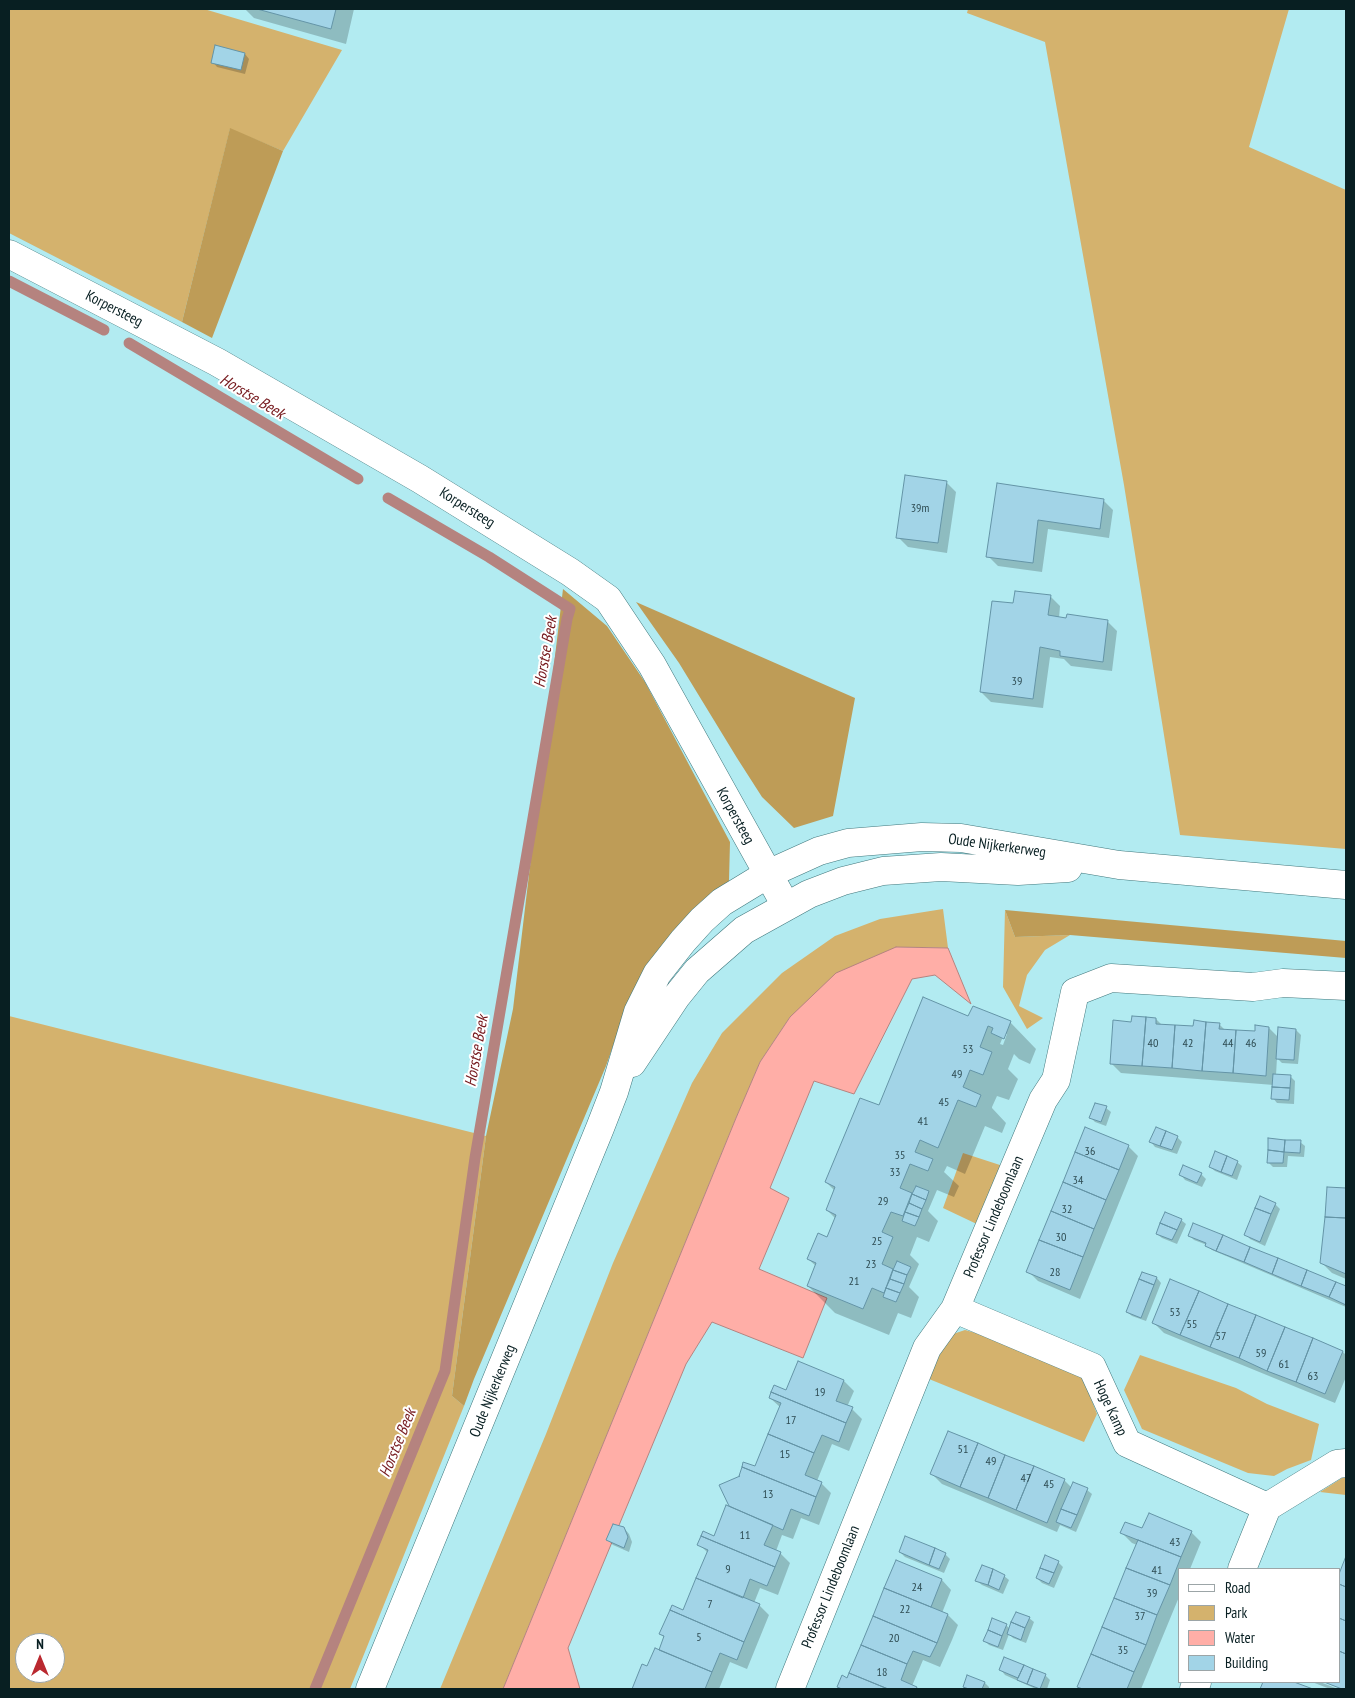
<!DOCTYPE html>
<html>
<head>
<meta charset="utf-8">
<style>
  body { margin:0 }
  #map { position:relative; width:1355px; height:1698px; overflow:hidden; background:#b2ebf1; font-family:"PT Sans Narrow",sans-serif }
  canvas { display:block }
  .frame { position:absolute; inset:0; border:10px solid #081f22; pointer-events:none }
  .legend { position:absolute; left:1178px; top:1568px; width:162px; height:115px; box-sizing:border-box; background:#fff; border:1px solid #9ca5a7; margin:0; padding:6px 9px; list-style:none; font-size:15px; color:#081f22 }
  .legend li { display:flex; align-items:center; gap:10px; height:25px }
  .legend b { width:25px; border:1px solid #9ca5a7 }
  .north { position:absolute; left:15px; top:1633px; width:50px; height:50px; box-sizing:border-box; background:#fff; border:1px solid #9ca5a7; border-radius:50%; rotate:0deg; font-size:14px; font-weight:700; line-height:20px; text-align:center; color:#081f22 }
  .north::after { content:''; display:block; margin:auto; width:18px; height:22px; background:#ba2930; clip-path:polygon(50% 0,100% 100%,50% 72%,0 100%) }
</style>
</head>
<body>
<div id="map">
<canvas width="1355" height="1698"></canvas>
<div class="frame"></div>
<ul class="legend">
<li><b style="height:6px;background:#fff"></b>Road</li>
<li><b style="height:14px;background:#d4b26d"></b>Park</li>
<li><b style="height:14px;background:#ffaea7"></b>Water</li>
<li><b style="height:14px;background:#a2d4e7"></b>Building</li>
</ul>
<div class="north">N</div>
</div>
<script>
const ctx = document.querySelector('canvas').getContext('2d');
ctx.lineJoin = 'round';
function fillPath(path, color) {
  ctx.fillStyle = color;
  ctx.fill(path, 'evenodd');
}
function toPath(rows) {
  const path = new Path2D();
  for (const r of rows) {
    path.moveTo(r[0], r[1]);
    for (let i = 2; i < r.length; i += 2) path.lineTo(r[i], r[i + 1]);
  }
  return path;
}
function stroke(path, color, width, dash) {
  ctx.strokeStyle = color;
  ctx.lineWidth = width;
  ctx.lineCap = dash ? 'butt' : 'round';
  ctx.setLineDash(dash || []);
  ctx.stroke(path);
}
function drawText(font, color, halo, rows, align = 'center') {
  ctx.font = font + ' "PT Sans Narrow",sans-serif';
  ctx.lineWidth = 4;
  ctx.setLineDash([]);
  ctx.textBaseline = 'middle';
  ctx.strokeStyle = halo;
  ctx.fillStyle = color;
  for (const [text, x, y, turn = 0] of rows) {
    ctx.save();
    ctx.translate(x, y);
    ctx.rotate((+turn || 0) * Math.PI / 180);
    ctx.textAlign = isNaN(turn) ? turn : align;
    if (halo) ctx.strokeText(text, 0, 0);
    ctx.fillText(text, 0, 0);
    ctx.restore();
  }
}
const green = toPath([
  [9,9,204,9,342,50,283,151,230,129,182,322,9,233],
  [968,9,1289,9,1249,147,1346,190,1346,849,1180,835,1124,485,1045,42,967,13],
  [943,909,948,948,896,947,790,1017,760,1062,736,1118,503,1689,440,1689,546,1434,613,1263,692,1083,722,1033,782,973,835,936,880,919],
  [1005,910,1015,937,1070,935,1045,950,1027,975,1019,1006,1043,1018,1027,1029,1003,987],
  [9,1016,486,1136,452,1396,464,1406,350,1689,9,1689],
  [25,1643,55,1643,55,1673,25,1673],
  [963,1153,1003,1166,981,1226,943,1208],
  [965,1330,990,1337,1082,1375,1097,1414,1084,1442,929,1379,939,1348,947,1336],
  [1140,1355,1236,1388,1267,1404,1319,1424,1311,1460,1287,1469,1274,1476,1248,1473,1142,1429,1124,1390],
  [1346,1477,1346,1495,1320,1492,1342,1478]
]);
const forest = toPath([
  [230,128,283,151,212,338,182,322],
  [563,589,607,626,645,682,730,842,729,881,627,1006,606,1066,474,1379,464,1406,452,1396,486,1136,513,1009],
  [636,602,855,698,833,816,794,828,762,797,737,758,679,663],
  [1005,910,1346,941,1346,958,1070,935,1015,937]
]);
const water = toPath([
  [896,947,948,948,971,1004,935,975,912,979,854,1094,814,1081,770,1188,789,1198,759,1269,827,1298,803,1358,712,1322,686,1364,568,1648,580,1689,503,1689,736,1118,760,1062,790,1017,836,973,896,947]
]);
const shadow = toPath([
  [245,9,354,9,346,44,254,18],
  [245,54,249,59,245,74,217,67,213,62],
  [946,482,956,492,947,553,908,547,898,537],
  [998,485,1103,500,1113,510,1109,538,1048,529,1042,572,998,566,988,556],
  [1050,596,1060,606,1059,618,1107,621,1117,631,1112,671,1071,666,1064,659,1050,657,1043,708,991,702,981,692,1014,605],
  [969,1018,1010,1022,1036,1049,1030,1064,1019,1059,1014,1054,1008,1069,1018,1079,1009,1100,997,1096,992,1107,992,1108,1006,1123,1002,1133,985,1126,965,1174,947,1166,944,1172,959,1186,954,1197,937,1190,928,1211,938,1221,929,1242,917,1237,910,1255,919,1264,909,1287,919,1297,911,1318,898,1313,889,1335,835,1313,808,1286,816,1266,808,1259,828,1238,836,1219,827,1210,835,1191,826,1182,880,1107],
  [1004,1034,1007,1034,1003,1045,1000,1044],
  [1156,1019,1162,1025,1194,1027,1219,1024,1225,1030,1256,1033,1269,1028,1279,1038,1296,1030,1301,1035,1298,1064,1282,1063,1277,1058,1276,1075,1290,1076,1295,1081,1294,1104,1277,1103,1273,1098,1274,1085,1121,1073,1111,1063,1133,1023],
  [1106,1108,1111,1112,1106,1126,1095,1122,1091,1118],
  [1157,1129,1178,1138,1182,1142,1177,1154,1155,1147,1151,1142],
  [1300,1142,1305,1146,1304,1157,1288,1156,1287,1167,1273,1167,1268,1162],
  [1128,1146,1138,1156,1080,1299,1038,1281,1028,1271],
  [1237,1162,1242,1166,1237,1180,1215,1171,1210,1167],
  [1201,1174,1206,1179,1202,1187,1185,1180,1181,1175],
  [1346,1176,1346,1279,1332,1273,1322,1263,1345,1189],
  [1275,1204,1280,1209,1265,1246,1250,1239,1246,1234],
  [1181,1220,1186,1224,1177,1244,1162,1238,1157,1234],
  [1194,1225,1346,1287,1346,1307,1212,1250,1207,1245,1194,1240,1190,1236],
  [1143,1273,1157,1278,1161,1283,1146,1321,1132,1316,1127,1312],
  [1154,1323,1343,1352,1346,1355,1346,1377,1335,1403,1164,1333],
  [799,1363,844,1381,854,1391,847,1407,852,1409,862,1419,849,1451,832,1444,817,1481,821,1483,831,1493,819,1525,801,1518,793,1539,782,1535,776,1551,780,1553,790,1563,778,1595,760,1588,754,1603,759,1605,769,1615,747,1669,730,1662,719,1689,633,1689,643,1665,648,1667,659,1652,665,1638,660,1634,684,1612,708,1553,699,1544,714,1538,732,1509,721,1486,742,1477,755,1468,780,1407,770,1398,787,1391],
  [932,1474,1064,1480,1072,1488,1087,1490,1092,1494,1076,1532,1060,1525,1057,1532,942,1484],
  [624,1528,629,1534,632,1542,629,1552,613,1545,608,1540],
  [1143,1530,1191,1532,1201,1542,1190,1569,1179,1569,1179,1597,1141,1689,1082,1689,1079,1687,1137,1545,1132,1543,1122,1533],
  [900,1552,945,1554,950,1559,944,1573,905,1557],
  [1346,1559,1346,1689,1345,1689,1327,1682,1339,1682,1339,1577],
  [896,1562,942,1580,951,1590,942,1613,948,1615,958,1625,952,1640,940,1667,923,1660,912,1686,917,1689,841,1689,839,1687,848,1680],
  [1058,1562,1063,1567,1054,1588,1042,1583,1037,1578],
  [1004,1576,1009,1580,1003,1594,982,1585,977,1581],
  [1029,1618,1034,1622,1026,1643,1013,1638,1009,1634,1003,1650,989,1645,985,1641,1006,1625,1010,1629],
  [1001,1670,1045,1675,1050,1680,1047,1689,1036,1689,1005,1675],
  [968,1676,985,1683,989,1687,989,1689,963,1689],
  [1265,1682,1290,1682,1308,1689,1262,1689],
  [1312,1682,1320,1682,1338,1689,1330,1689]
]);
const stream = toPath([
  [9,281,104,330],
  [129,343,358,479],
  [315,1689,445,1371,475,1158,567,619,570,609,489,557,388,498]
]);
const building = toPath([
  [257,9,336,9,331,29,257,9],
  [215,45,245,53,241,70,211,63,215,45],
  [905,475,947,481,938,543,896,538,905,475],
  [997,483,1104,499,1100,529,1038,520,1033,563,986,557,997,483],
  [1015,591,1051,595,1048,615,1066,618,1067,614,1108,620,1103,662,1060,656,1060,651,1040,647,1033,699,980,692,992,601,1013,603,1015,591],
  [923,997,968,1016,973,1006,1011,1021,1004,1039,991,1033,993,1028,988,1026,980,1047,992,1052,983,1075,970,1070,966,1080,963,1087,981,1095,976,1107,958,1100,938,1148,920,1140,915,1152,933,1159,928,1171,910,1164,900,1188,912,1193,903,1216,891,1212,882,1232,893,1237,882,1264,893,1269,884,1293,872,1288,863,1309,807,1286,816,1263,807,1259,818,1233,827,1237,836,1215,826,1210,835,1187,825,1182,860,1098,879,1105,923,997],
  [1132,1016,1146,1017,1142,1066,1110,1064,1113,1020,1131,1022,1132,1016],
  [1146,1017,1156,1018,1156,1024,1175,1025,1172,1068,1142,1066,1146,1017],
  [1194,1020,1206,1022,1202,1071,1172,1068,1175,1025,1193,1026,1194,1020],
  [1206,1022,1220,1023,1219,1029,1236,1030,1233,1073,1202,1071,1206,1022],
  [1255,1025,1269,1027,1266,1076,1233,1073,1236,1030,1255,1031,1255,1025],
  [1278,1027,1296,1029,1294,1060,1276,1059,1278,1027],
  [1273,1074,1291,1075,1290,1088,1272,1087,1273,1074],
  [1272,1087,1290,1088,1289,1100,1271,1099,1272,1087],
  [1095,1103,1107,1106,1101,1122,1089,1118,1095,1103],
  [1085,1127,1129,1145,1119,1170,1075,1152,1085,1127],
  [1156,1127,1166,1131,1160,1146,1149,1142,1156,1127],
  [1166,1131,1178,1136,1172,1150,1160,1146,1166,1131],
  [1268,1138,1285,1140,1284,1152,1268,1150,1268,1138],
  [1285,1140,1301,1140,1300,1153,1284,1152,1285,1140],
  [1268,1150,1284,1152,1283,1163,1267,1163,1268,1150],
  [1215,1151,1227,1156,1221,1172,1209,1167,1215,1151],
  [1075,1152,1119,1170,1106,1200,1063,1182,1075,1152],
  [1227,1156,1238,1161,1232,1176,1221,1172,1227,1156],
  [1183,1165,1202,1173,1197,1183,1179,1175,1183,1165],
  [1063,1182,1106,1200,1094,1229,1051,1211,1063,1182],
  [916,1186,929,1191,926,1200,912,1194,916,1186],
  [1327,1187,1346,1188,1346,1218,1325,1217,1327,1187],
  [912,1194,926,1200,922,1209,909,1203,912,1194],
  [1260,1196,1276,1203,1271,1214,1255,1208,1260,1196],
  [909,1203,922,1209,919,1217,905,1212,909,1203],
  [1255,1208,1271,1214,1260,1242,1244,1235,1255,1208],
  [1051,1211,1094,1229,1083,1257,1039,1240,1051,1211],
  [905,1212,919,1217,915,1226,902,1221,905,1212],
  [1165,1212,1182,1219,1177,1230,1160,1223,1165,1212],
  [1325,1217,1346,1218,1346,1274,1320,1263,1325,1217],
  [1160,1223,1177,1230,1172,1240,1156,1234,1160,1223],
  [1193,1223,1223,1235,1216,1251,1205,1246,1206,1243,1188,1236,1193,1223],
  [1223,1235,1250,1247,1244,1262,1216,1251,1223,1235],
  [1039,1240,1083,1257,1070,1290,1026,1272,1039,1240],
  [1250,1247,1278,1258,1272,1274,1244,1262,1250,1247],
  [1278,1258,1307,1270,1301,1286,1272,1274,1278,1258],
  [897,1261,911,1267,907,1275,893,1270,897,1261],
  [893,1270,907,1275,904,1284,890,1279,893,1270],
  [1307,1270,1336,1282,1329,1297,1301,1286,1307,1270],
  [1142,1272,1157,1277,1154,1285,1139,1279,1142,1272],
  [890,1279,904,1284,900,1293,886,1288,890,1279],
  [1139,1279,1154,1285,1141,1318,1126,1312,1139,1279],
  [1170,1279,1199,1291,1180,1335,1152,1323,1170,1279],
  [1336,1282,1346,1286,1346,1305,1329,1297,1336,1282],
  [886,1288,900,1293,896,1302,883,1297,886,1288],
  [1199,1291,1228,1304,1210,1347,1180,1335,1199,1291],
  [1228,1304,1256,1315,1239,1358,1210,1347,1228,1304],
  [1256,1315,1285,1327,1267,1371,1239,1358,1256,1315],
  [1285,1327,1313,1338,1296,1382,1267,1371,1285,1327],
  [1313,1338,1343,1351,1325,1394,1296,1382,1313,1338],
  [798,1361,844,1380,836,1401,853,1407,846,1423,771,1392,774,1385,786,1390,798,1361],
  [771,1392,846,1423,839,1442,822,1435,814,1453,768,1434,781,1403,769,1398,771,1392],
  [948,1431,978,1443,960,1487,930,1474,948,1431],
  [768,1434,814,1453,805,1475,822,1482,816,1497,742,1467,743,1462,755,1466,768,1434],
  [978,1443,1005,1455,988,1498,960,1487,978,1443],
  [1005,1455,1034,1466,1016,1510,988,1498,1005,1455],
  [1034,1466,1065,1479,1047,1523,1016,1510,1034,1466],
  [742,1467,816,1497,809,1516,791,1509,783,1530,729,1506,719,1485,740,1476,739,1476,742,1467],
  [1073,1482,1088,1488,1077,1515,1061,1509,1073,1482],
  [726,1505,773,1525,764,1545,781,1552,775,1567,701,1536,703,1531,714,1536,726,1505],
  [1061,1509,1077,1515,1071,1528,1056,1522,1061,1509],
  [1149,1513,1192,1531,1181,1557,1120,1533,1125,1522,1142,1528,1149,1513],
  [613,1524,624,1527,628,1537,624,1548,606,1540,613,1524],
  [701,1536,775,1567,767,1586,750,1579,743,1598,696,1578,708,1550,697,1545,701,1536],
  [905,1536,935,1548,929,1565,899,1552,905,1536],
  [1138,1540,1181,1557,1170,1585,1126,1568,1138,1540],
  [935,1548,946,1553,939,1569,929,1565,935,1548],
  [1045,1555,1059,1561,1054,1573,1040,1568,1045,1555],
  [1346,1556,1346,1587,1339,1584,1339,1574,1346,1556],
  [896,1560,942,1579,931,1607,884,1588,896,1560],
  [982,1565,993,1569,988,1585,975,1581,982,1565],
  [1040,1568,1054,1573,1049,1584,1036,1578,1040,1568],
  [1126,1568,1170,1585,1157,1615,1114,1598,1126,1568],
  [993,1569,1005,1575,999,1590,988,1585,993,1569],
  [696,1578,760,1604,744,1642,670,1610,672,1605,683,1610,696,1578],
  [1339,1584,1346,1587,1346,1621,1339,1618,1339,1584],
  [884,1588,948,1614,937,1643,873,1616,884,1588],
  [1114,1598,1157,1615,1146,1645,1102,1627,1114,1598],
  [670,1610,744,1642,737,1660,720,1653,712,1672,659,1650,664,1636,659,1634,670,1610],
  [1016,1612,1030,1617,1025,1628,1011,1622,1016,1612],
  [873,1616,937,1643,930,1657,913,1651,907,1664,861,1645,873,1616],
  [992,1618,1007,1624,1002,1636,988,1630,992,1618],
  [1339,1618,1346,1621,1346,1654,1339,1651,1339,1618],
  [1011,1622,1025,1628,1021,1640,1007,1634,1011,1622],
  [1102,1627,1146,1645,1134,1672,1091,1654,1102,1627],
  [988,1630,1002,1636,998,1647,983,1641,988,1630],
  [861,1645,907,1664,901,1680,917,1687,916,1689,888,1689,849,1673,861,1645],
  [655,1648,712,1672,705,1689,632,1689,642,1664,647,1666,655,1648],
  [1339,1651,1346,1654,1346,1689,1342,1689,1324,1682,1339,1682,1339,1651],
  [1091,1654,1134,1672,1127,1689,1083,1689,1077,1687,1091,1654],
  [1004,1657,1024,1665,1018,1678,999,1670,1004,1657],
  [1024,1665,1033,1669,1027,1684,1017,1680,1024,1665],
  [1033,1669,1046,1674,1040,1689,1027,1684,1033,1669],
  [849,1673,888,1689,842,1689,837,1687,842,1675,847,1678,849,1673],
  [967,1675,985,1682,982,1689,969,1689,963,1687,967,1675],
  [1263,1682,1294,1682,1313,1689,1260,1689,1263,1682]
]);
const street = toPath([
  [9,254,217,362,420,479,570,572,608,599,652,665,786,906],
  [955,1309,1092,1367,1127,1443,1267,1507,1242,1569],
  [1267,1507,1337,1464,1346,1463],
  [790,1689,927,1348,955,1309,1043,1100,1056,1080,1075,992,1111,978,1253,987,1283,983,1346,986],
  [1194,1689,1197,1682]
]);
const secondary = toPath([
  [632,1063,676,997,697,971,744,930,809,894,843,881,883,871,941,867,1018,871,1068,868],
  [370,1689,600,1128,614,1092,638,1012,657,974,683,941,702,920,722,902,768,874,819,851,848,843,922,837,961,838,1119,865,1346,885]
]);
const numberNames = [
  ["39m",920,509],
  ["39",1017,682],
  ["40",1153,1044],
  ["42",1188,1044],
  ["44",1228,1044],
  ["46",1251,1044],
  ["53",968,1050],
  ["49",957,1075],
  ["45",944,1103],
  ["41",923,1122],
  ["36",1090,1152],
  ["35",900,1156],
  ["33",895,1173],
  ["34",1078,1181],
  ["29",883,1202],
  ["32",1067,1210],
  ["30",1061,1238],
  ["25",877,1242],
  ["23",871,1265],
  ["28",1055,1273],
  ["21",854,1282],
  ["53",1175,1313],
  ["55",1192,1325],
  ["57",1221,1337],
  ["59",1261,1354],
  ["61",1284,1365],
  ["63",1313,1377],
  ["19",820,1393],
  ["17",791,1421],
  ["51",963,1450],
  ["15",785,1455],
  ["49",991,1462],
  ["47",1026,1479],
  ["45",1049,1485],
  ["13",768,1495],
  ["11",745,1536],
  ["43",1175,1543],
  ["9",728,1570],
  ["41",1157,1571],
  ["24",917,1588],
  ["39",1152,1594],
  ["7",710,1605],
  ["22",905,1610],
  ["37",1140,1617],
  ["5",699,1638],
  ["20",894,1639],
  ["35",1123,1651],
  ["18",882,1673]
];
const streetNames = [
  ["Korpersteeg",114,309,27],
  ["Korpersteeg",467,508,32],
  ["Korpersteeg",735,816,61],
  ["Oude Nijkerkerweg",997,846,8],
  ["Professor Lindeboomlaan",994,1217,-67],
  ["Oude Nijkerkerweg",493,1391,-68],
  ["Hoge Kamp",1110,1408,65],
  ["Professor Lindeboomlaan",831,1587,-68]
];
const waterNames = [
  ["Horstse Beek",252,397,31],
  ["Horstse Beek",546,652,-80],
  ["Horstse Beek",477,1051,-80],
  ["Horstse Beek",398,1443,-68]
];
fillPath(green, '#d4b26d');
fillPath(forest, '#be9c57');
fillPath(water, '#ffaea7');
stroke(water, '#b5837f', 1);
fillPath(shadow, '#0003');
stroke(stream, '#b5837f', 11);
fillPath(building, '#a2d4e7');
stroke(building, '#6494a6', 1);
stroke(street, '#41787d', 29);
stroke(secondary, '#41787d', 29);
stroke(street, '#fff', 28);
stroke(secondary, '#fff', 28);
drawText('12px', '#2e4c53', null, numberNames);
drawText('15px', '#081f22', '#fff', streetNames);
drawText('italic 16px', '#75181c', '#fff', waterNames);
</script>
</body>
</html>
